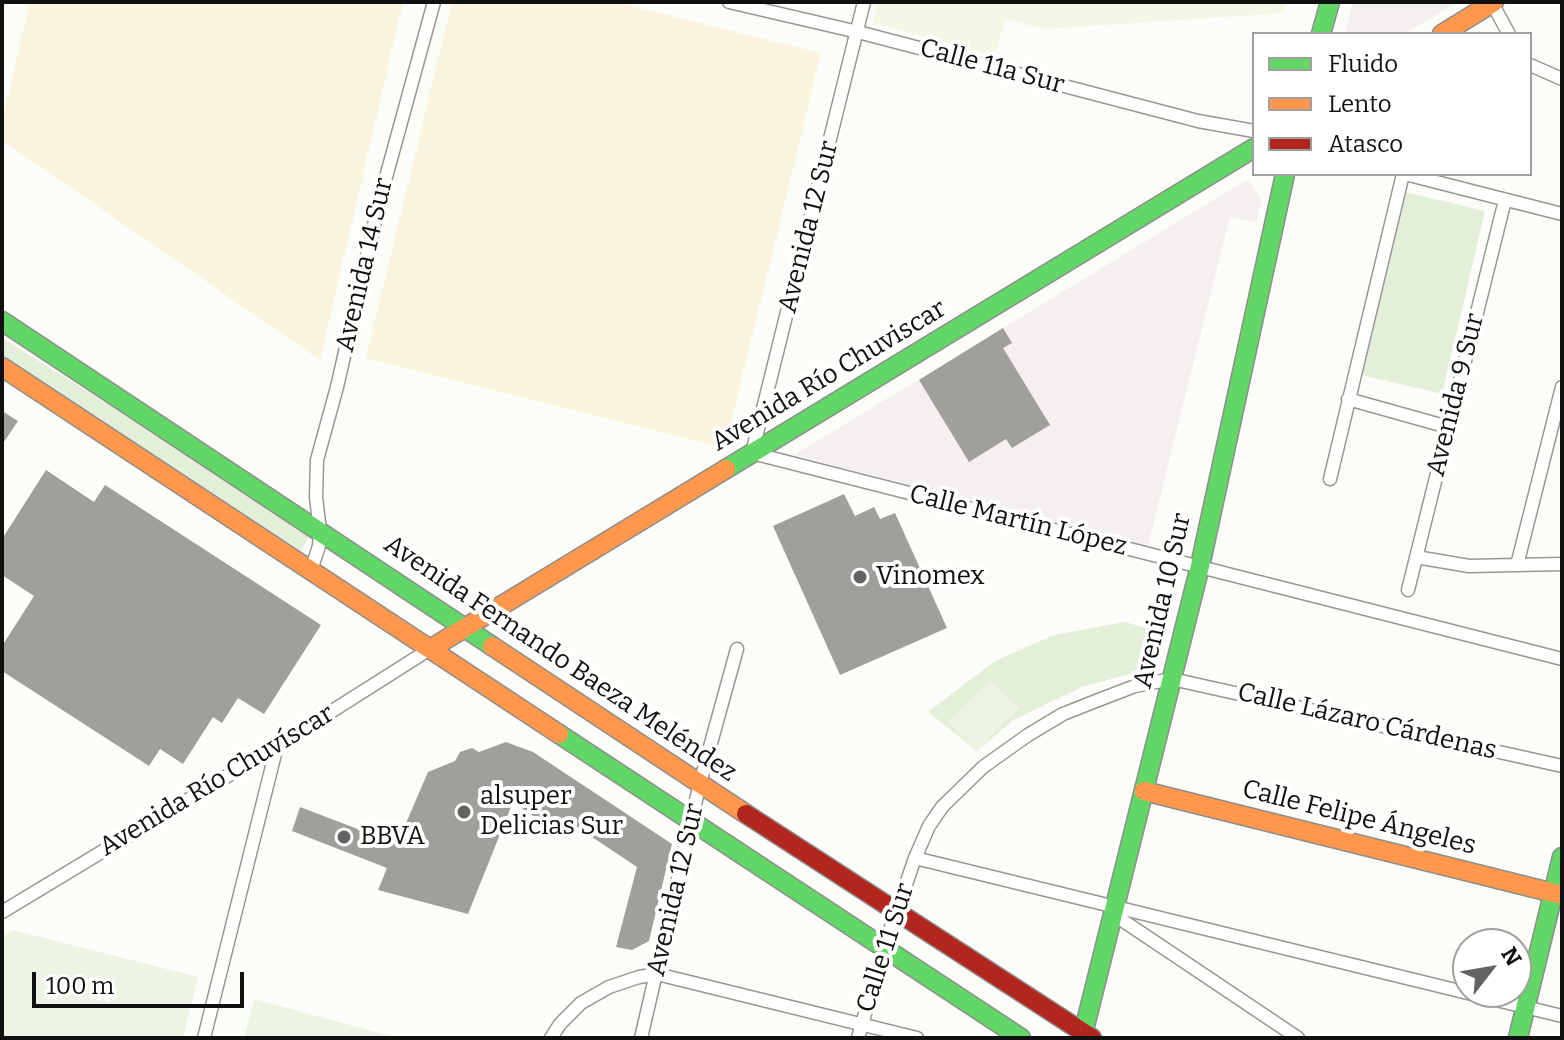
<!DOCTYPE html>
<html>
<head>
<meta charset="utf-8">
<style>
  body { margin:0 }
  #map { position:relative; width:1564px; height:1040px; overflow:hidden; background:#fcfcf8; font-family:Bitter,serif }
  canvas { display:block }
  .frame { position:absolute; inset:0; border:4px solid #111; pointer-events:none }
  .legend { position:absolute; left:1252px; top:32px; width:280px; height:144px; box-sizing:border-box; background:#fff; border:2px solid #a0a0a0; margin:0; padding:10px 14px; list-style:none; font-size:24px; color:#111 }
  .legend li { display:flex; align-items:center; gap:16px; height:40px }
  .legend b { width:40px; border:2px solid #a0a0a0 }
  .north { position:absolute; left:1452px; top:928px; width:80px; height:80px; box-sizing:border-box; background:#fff; border:2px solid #a0a0a0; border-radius:50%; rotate:59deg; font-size:22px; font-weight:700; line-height:32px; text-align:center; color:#111 }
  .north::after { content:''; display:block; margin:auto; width:28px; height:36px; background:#636362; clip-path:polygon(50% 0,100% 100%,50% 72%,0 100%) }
  .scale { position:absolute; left:32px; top:972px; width:212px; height:36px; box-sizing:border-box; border:4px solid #111; border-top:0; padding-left:10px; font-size:24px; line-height:28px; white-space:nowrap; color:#111; -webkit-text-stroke:6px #fff; paint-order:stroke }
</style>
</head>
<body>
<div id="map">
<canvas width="1564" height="1040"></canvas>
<div class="frame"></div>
<ul class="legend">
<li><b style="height:10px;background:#63d668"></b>Fluido</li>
<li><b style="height:10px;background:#ff974d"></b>Lento</li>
<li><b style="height:10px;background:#b3261e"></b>Atasco</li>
</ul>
<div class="north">N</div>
<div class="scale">100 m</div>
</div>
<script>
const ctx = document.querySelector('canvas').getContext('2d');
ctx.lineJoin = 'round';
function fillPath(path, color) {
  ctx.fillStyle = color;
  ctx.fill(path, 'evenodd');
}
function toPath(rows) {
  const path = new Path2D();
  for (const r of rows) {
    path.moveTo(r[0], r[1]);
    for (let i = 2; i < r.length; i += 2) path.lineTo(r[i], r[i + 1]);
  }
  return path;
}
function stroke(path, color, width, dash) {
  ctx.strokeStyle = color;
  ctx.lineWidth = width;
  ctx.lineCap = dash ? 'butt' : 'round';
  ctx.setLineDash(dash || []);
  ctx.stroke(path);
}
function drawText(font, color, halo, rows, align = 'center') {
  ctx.font = font + ' Bitter,serif';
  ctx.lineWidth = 8;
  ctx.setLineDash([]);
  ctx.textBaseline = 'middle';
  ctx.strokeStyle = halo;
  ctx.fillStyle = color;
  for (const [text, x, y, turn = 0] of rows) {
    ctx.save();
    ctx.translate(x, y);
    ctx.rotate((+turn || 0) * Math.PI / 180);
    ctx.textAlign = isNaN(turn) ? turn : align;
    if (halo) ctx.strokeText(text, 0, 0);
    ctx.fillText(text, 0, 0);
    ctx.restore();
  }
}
const industrial = toPath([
  [1353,2,1458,2,1404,34,1345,34],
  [1248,179,1262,201,1256,223,1230,217,1148,546,794,455]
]);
const farmland = toPath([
  [878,2,1286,2,1284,13,1045,29,1005,19,995,56,873,23]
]);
const green = toPath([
  [1406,192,1485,211,1442,394,1362,375],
  [2,338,312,531,301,551,2,357],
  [1125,622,1156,631,1148,669,1082,687,1012,721,977,751,928,712,995,661,1054,635]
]);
const sand = toPath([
  [30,2,403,2,320,360,2,140,2,121],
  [452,2,615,2,821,53,725,448,366,358]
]);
const pitch = toPath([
  [990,680,1019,708,977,751,948,722],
  [13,930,198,977,183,1038,2,1038,2,937],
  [254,999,398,1038,244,1038]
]);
const building = toPath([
  [1003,328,1012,343,1003,348,1050,425,1012,448,1006,439,969,462,919,380],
  [2,411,18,421,2,445],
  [46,470,94,502,105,485,321,625,264,714,238,698,222,723,213,717,183,764,160,749,149,766,2,671,2,646,34,596,2,575,2,539],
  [844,494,855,516,874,507,880,519,895,513,947,628,840,675,773,526],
  [506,742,533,752,672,844,649,941,632,950,616,947,637,867,574,825,565,838,513,802,468,914,378,890,387,868,292,831,300,807,397,844,428,772,455,761,460,752,472,748,479,752]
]);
const street = toPath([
  [729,2,858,32,1198,121,1254,131],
  [864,2,752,453,1562,659],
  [1492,3,1509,34],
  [1530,65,1562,79],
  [1405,174,1562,214],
  [1348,399,1448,427],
  [1330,479,1403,174],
  [1416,557,1469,566,1562,564],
  [1517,565,1562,387],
  [311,570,319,546,320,531,316,497,317,460,337,387,380,199,434,2],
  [1408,590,1505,200],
  [915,858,1562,1016],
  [2,912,277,746,430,649],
  [1113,914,1298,1038],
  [204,1038,277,746],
  [551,1038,560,1024,581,1003,609,987,639,977,657,974,917,1038],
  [641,1038,700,783,737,649],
  [858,1038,884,948,915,858,929,826,942,807,983,767,1028,735,1063,714,1101,699,1135,686,1172,679,1562,766]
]);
const fast = toPath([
  [1321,34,1330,2],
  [2,321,492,646],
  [726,469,1254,148],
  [559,734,1021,1038],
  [1082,1038,1200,566,1285,174],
  [1518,1038,1562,857]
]);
const slow = toPath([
  [1442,34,1494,2],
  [2,367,559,734],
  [492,646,746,814],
  [430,649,726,469],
  [1144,791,1562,895]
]);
const jam = toPath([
  [746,814,1092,1038]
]);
const markers = [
  [860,577,8,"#636362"],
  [464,812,8,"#636362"],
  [344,837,8,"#636362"]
];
const streetNames = [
  ["Calle 11a Sur",992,67,15],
  ["Avenida 12 Sur",809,227,-76],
  ["Avenida 14 Sur",365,265,-77],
  ["Avenida Río Chuviscar",829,376,-31],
  ["Avenida 9 Sur",1456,395,-76],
  ["Calle Martín López",1018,521,14],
  ["Avenida 10 Sur",1163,601,-77],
  ["Avenida Fernando Baeza Meléndez",560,659,34],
  ["Calle Lázaro Cárdenas",1367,722,13],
  ["Avenida Río Chuvíscar",217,781,-31],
  ["Calle Felipe Ángeles",1359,818,14],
  ["Avenida 12 Sur",676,890,-77],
  ["Calle 11 Sur",886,948,-72]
];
const poiNames = [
  ["Vinomex",876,577],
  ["alsuper",480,797],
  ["Delicias Sur",480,827],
  ["BBVA",360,837]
];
fillPath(industrial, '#f4f0f2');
fillPath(farmland, '#f6f6e6');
fillPath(green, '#e4efda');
fillPath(sand, '#f8f4dd');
fillPath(pitch, '#eef4e4');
fillPath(building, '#a09f9c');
stroke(street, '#979795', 15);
stroke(fast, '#8d8d8c', 21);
stroke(slow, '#8d8d8c', 21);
stroke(jam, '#8d8d8c', 21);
stroke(street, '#fffffe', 12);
stroke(fast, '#63d668', 18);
stroke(slow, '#ff974d', 18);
stroke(jam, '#b3261e', 18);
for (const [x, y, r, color] of markers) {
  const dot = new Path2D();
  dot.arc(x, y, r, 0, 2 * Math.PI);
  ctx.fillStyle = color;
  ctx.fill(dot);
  stroke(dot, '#fff', 3);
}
drawText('26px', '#111', '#fff', streetNames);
drawText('26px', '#111', '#fff', poiNames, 'left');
</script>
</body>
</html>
